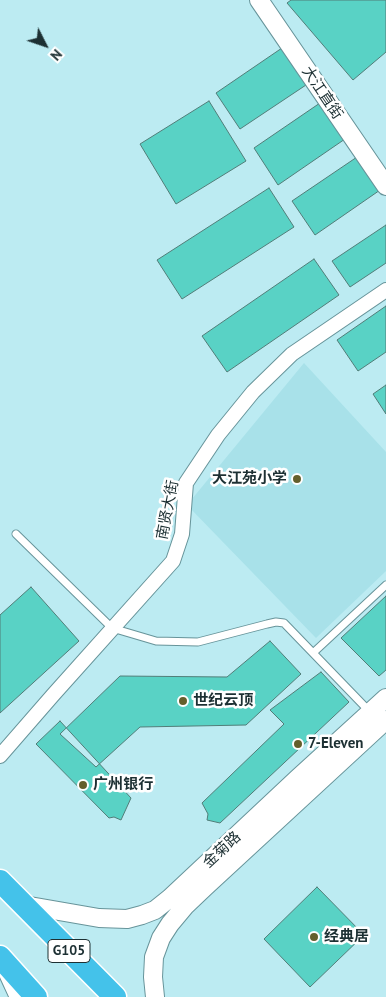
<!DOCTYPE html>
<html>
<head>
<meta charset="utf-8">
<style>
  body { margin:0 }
  #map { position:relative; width:386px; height:997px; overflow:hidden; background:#bcebf2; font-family:"PT Sans",sans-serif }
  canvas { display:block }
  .north { position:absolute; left:20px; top:20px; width:50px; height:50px; -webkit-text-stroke:4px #fff; paint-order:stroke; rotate:131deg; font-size:14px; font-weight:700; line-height:20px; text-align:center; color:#1d3033 }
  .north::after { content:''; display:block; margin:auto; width:18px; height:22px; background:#1d3033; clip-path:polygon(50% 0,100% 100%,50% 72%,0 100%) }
</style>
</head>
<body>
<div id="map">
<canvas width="386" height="997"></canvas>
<div class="north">N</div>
</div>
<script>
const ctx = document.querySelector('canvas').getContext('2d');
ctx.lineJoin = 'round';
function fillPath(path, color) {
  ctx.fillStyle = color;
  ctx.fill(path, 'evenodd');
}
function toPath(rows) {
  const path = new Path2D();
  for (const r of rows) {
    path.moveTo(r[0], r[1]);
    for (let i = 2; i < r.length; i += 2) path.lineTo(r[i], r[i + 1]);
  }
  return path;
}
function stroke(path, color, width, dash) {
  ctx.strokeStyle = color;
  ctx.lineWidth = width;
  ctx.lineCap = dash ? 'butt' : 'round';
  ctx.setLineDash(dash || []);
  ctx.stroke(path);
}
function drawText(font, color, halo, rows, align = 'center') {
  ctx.font = font + ' "PT Sans","Noto Sans SC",sans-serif';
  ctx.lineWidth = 5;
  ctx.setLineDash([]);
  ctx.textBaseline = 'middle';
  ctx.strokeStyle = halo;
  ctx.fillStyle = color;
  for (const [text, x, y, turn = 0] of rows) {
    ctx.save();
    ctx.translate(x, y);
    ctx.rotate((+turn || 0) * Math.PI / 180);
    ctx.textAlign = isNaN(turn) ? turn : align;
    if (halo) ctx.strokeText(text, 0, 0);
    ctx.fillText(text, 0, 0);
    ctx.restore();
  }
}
const built = toPath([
  [304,363,386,452,386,571,316,638,187,505]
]);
const building = toPath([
  [291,0,386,0,386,52,353,80,287,3,291,0],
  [282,48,306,85,240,129,216,93,282,48],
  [209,101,246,161,176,204,140,144,209,101],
  [320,103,345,139,278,185,254,148,320,103],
  [360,155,383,188,315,235,292,201,360,155],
  [269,188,294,227,182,299,157,260,269,188],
  [386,225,386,263,350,287,332,261,386,225],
  [314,259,339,295,227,372,202,336,314,259],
  [386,306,386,352,358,371,337,340,386,306],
  [386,385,386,414,373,394,386,385],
  [31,587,79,641,0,713,0,615,31,587],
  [386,596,386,670,379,676,341,638,386,596],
  [270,641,301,674,246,725,140,727,96,767,60,734,120,676,227,677,270,641],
  [321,672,349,702,220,823,207,820,208,814,202,803,284,724,270,710,321,672],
  [60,721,131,798,121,820,114,817,109,818,36,744,60,721],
  [317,887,364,935,310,987,264,939,317,887]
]);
const service = toPath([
  [16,534,112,628,156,641,198,642,267,624,276,622,284,623,370,712],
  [313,653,386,585]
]);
const minor = toPath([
  [0,756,53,695,173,561,182,534,186,483,218,435,253,392,292,354,386,290]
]);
const tertiary = toPath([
  [259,0,386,186],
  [24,905,99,918,127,919,142,915,155,910,170,898,298,778,386,698],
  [7,971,19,997],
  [155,997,153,977,154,957,161,938,170,924,185,906,205,887,386,720]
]);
const trunk = toPath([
  [0,881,115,997],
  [0,957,36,997]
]);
const markers = [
  [297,479,5,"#645f2c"],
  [183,701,5,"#645f2c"],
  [298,744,5,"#645f2c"],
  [83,785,5,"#645f2c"],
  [314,937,5,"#645f2c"]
];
const shields = [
  [69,951,42]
];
const shieldNames = [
  ["G105",69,951]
];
const streetNames = [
  ["大江直街",322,93,56],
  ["南贤大街",168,510,-79],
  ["金菊路",222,850,-43]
];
const poiNames = [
  ["大江苑小学",287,479,"right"],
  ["世纪云顶",193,701],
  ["7-Eleven",308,744],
  ["广州银行",93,785],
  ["经典居",324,937]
];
fillPath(built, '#a8e1e9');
fillPath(building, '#59d2c5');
stroke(building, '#517d78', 1);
stroke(service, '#67949a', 9);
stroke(minor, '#67949a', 16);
stroke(tertiary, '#67949a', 20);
stroke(trunk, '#fff', 25);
stroke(service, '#fff', 7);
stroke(minor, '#fff', 14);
stroke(tertiary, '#fff', 18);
stroke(trunk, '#44c2ea', 22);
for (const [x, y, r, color] of markers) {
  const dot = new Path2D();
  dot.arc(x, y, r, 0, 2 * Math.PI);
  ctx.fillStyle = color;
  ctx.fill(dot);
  stroke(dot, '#fff', 2);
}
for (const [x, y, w] of shields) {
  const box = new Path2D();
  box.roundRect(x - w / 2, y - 11.5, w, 23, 4);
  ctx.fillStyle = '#fff';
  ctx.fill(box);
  stroke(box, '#1d3033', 1);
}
drawText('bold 14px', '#1d3033', null, shieldNames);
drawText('15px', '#1d3033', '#fff', streetNames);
drawText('bold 15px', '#1d3033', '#fff', poiNames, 'left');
</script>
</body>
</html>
